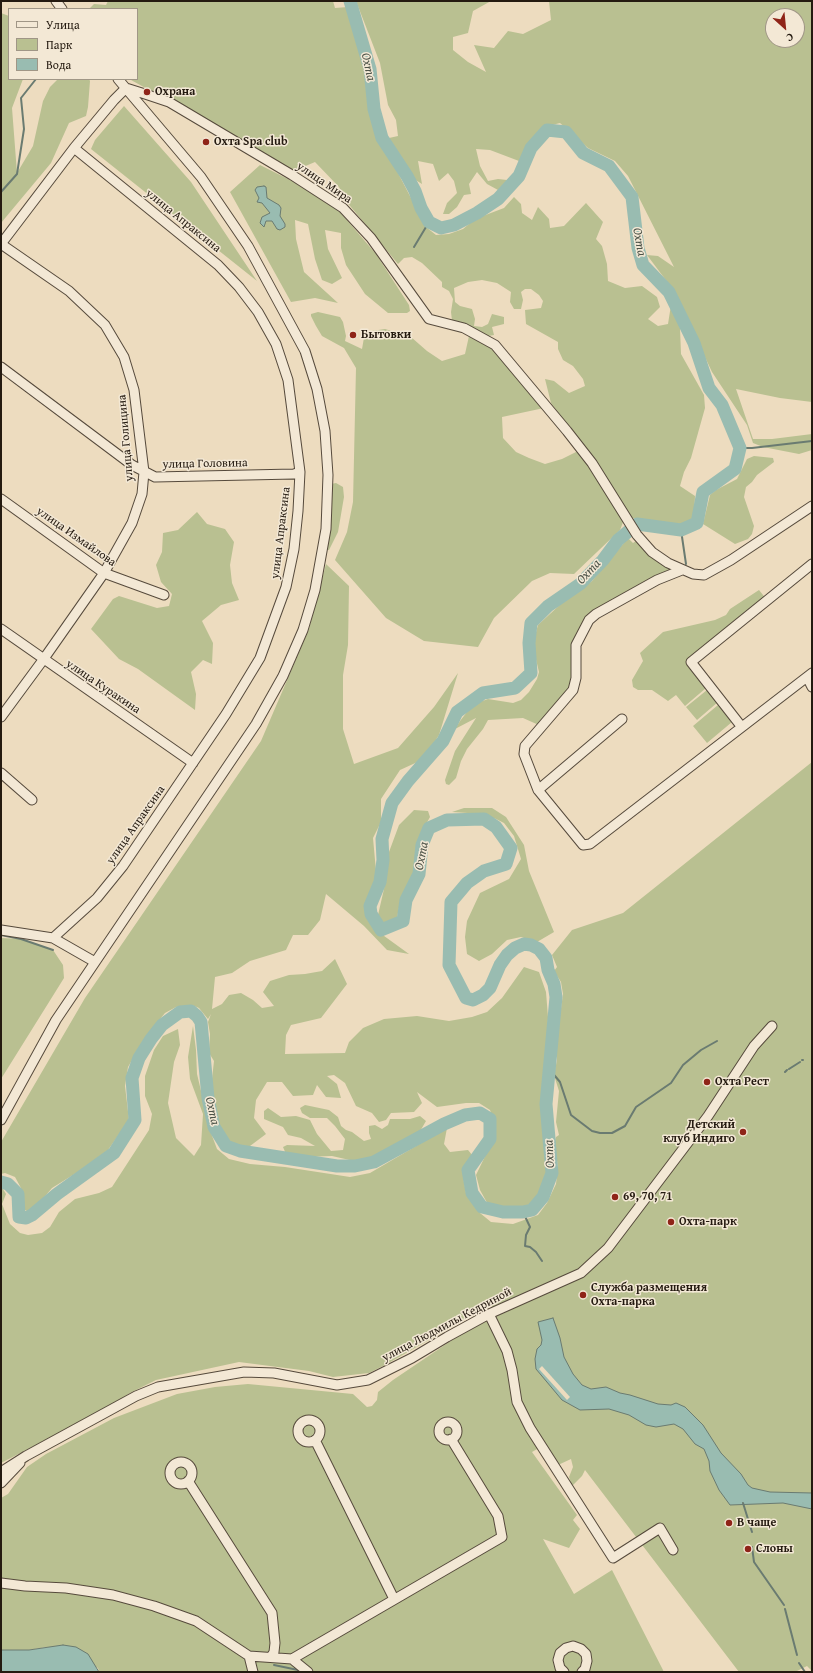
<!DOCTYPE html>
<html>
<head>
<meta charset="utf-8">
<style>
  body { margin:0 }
  #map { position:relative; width:813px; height:1673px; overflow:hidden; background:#eddcbf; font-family:"Gentium Book Plus",serif }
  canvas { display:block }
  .frame { position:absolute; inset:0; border:2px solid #241a10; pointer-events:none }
  .legend { position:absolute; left:8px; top:8px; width:130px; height:72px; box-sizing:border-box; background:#f3e8d5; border:1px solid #a09686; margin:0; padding:5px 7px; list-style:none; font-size:12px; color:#241a10 }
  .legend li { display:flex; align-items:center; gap:8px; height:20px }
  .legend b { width:20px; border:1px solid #a09686 }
  .north { position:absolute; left:765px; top:8px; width:40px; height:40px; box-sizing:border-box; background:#f3e8d5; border:1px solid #a09686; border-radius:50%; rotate:153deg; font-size:11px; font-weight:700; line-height:16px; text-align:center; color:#241a10 }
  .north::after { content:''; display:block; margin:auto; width:14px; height:18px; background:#8f2418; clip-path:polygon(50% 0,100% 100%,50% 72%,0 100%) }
</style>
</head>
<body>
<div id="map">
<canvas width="813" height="1673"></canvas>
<div class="frame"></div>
<ul class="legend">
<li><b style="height:5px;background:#f3e8d5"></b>Улица</li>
<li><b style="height:11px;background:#b9c091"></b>Парк</li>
<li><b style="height:11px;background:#99bcb1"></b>Вода</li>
</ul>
<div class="north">С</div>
</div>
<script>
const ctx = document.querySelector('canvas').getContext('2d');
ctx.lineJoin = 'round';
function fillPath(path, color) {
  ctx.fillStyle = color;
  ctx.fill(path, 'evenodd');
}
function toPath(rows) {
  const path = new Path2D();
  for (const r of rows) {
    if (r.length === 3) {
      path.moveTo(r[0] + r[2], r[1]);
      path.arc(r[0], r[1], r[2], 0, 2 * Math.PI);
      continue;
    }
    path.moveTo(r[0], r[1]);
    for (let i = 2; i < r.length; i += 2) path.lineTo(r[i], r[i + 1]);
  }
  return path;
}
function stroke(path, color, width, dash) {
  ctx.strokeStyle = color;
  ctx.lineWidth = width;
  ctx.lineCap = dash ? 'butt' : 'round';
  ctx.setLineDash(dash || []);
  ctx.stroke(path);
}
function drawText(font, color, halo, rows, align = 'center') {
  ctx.font = font + ' "Gentium Book Plus",serif';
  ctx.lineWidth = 3;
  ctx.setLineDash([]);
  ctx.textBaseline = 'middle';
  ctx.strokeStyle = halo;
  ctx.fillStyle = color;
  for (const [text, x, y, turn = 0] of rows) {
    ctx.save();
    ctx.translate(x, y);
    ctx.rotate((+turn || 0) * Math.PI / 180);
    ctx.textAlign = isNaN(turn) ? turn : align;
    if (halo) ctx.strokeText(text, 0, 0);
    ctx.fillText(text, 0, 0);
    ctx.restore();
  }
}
const green = toPath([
  [108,1,333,1,335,8,348,7,364,59,375,133,398,173,426,227,436,235,449,234,463,229,475,219,504,208,514,197,521,204,522,213,532,220,538,207,549,219,550,228,564,226,586,203,603,222,596,239,602,246,607,264,608,281,625,288,642,286,657,297,660,307,648,319,658,326,668,324,671,305,680,328,681,354,704,395,705,408,691,458,684,472,680,486,695,496,694,519,680,524,625,517,620,530,574,574,550,573,532,581,494,618,478,647,424,641,386,618,335,560,347,532,353,502,356,368,344,348,322,336,316,326,311,316,311,314,318,312,340,317,343,322,346,336,345,341,362,349,365,332,385,329,411,337,427,351,442,361,465,354,469,336,494,350,544,408,502,417,503,438,516,452,529,458,545,464,562,459,584,448,551,403,545,379,554,381,569,393,585,386,583,379,573,366,563,360,558,349,558,342,526,324,525,310,541,308,543,301,539,295,531,289,525,289,521,292,523,300,521,309,514,309,510,302,511,292,497,283,482,280,468,282,454,288,455,302,460,306,472,309,475,319,474,326,482,327,488,324,492,314,504,317,504,324,492,327,494,335,483,337,453,329,451,312,453,299,449,291,442,287,442,282,422,263,412,257,404,258,398,264,346,201,339,187,315,162,296,170,289,169,266,154,131,80,130,79,137,79,137,9,89,9,94,4,106,5],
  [356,1,491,1,473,11,468,33,453,37,453,50,468,62,486,72,474,45,494,48,508,31,523,34,551,20,549,1,812,1,812,402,780,398,736,389,753,439,772,439,812,434,812,450,799,454,763,447,753,443,747,425,712,372,674,291,647,255,658,256,674,267,628,176,615,161,588,148,560,123,544,127,531,143,519,161,490,150,476,149,480,166,488,181,498,179,507,180,506,184,498,190,487,184,477,172,469,184,471,194,464,195,457,207,449,214,443,214,447,203,457,193,454,181,448,173,439,181,433,164,418,161,422,184,414,179,405,168,394,148,389,138,398,136,396,120,388,105,380,63],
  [773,16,797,16,797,40,773,40],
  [1,13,9,16,9,79,23,79,12,108,17,173,33,146,43,101,50,87,58,79,89,79,90,81,88,107,86,116,69,123,51,163,1,223],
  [124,106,191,182,257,281,91,149,95,140],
  [260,165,292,181,340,212,376,254,409,305,410,311,407,313,388,313,365,294,346,265,341,248,341,233,325,230,328,249,342,278,332,284,322,280,315,259,308,224,295,220,296,239,304,272,338,303,315,298,291,302,230,192],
  [754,456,773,458,774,462,757,475,752,482,746,487,744,497,754,526,752,534,748,539,735,544,703,524,710,495,716,490,737,479,747,459],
  [336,483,343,487,344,497,338,532,329,550,326,550,331,484],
  [197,512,207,524,225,529,234,542,230,565,232,583,239,600,221,605,202,621,213,643,212,664,203,660,191,672,196,694,195,710,138,669,119,659,91,629,113,599,119,596,157,608,169,606,172,594,161,582,156,565,162,552,163,533,178,530],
  [628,538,633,543,636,541,639,544,641,543,682,570,596,614,576,645,573,690,541,726,523,718,488,720,483,729,467,749,461,761,456,778,449,785,446,784,445,780,455,751,476,718,455,729,460,721,467,712,477,703,488,699,513,703,521,700,529,692,537,679,539,672,534,651,535,636,538,625,564,601,592,581],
  [326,564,349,586,348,645,343,675,343,729,354,764,398,748,434,707,458,673,439,735,424,759,400,770,381,799,381,822,373,838,377,882,367,906,380,933,409,954,387,950,364,926,326,894,320,920,308,935,293,935,286,950,250,961,232,973,215,977,212,1009,222,1004,229,995,241,993,253,1000,262,1008,274,1006,263,992,270,981,289,975,305,974,322,971,335,959,347,984,321,1018,291,1025,286,1035,285,1054,345,1053,349,1042,363,1028,384,1019,417,1016,449,1021,472,1017,487,1012,502,998,524,967,539,972,546,992,548,1017,547,1068,541,1100,547,1168,545,1180,540,1192,533,1202,525,1207,509,1210,490,1208,480,1190,476,1175,492,1142,496,1127,490,1110,479,1103,466,1103,437,1107,417,1092,422,1103,414,1112,391,1113,386,1120,379,1122,372,1113,356,1106,345,1083,334,1075,327,1076,337,1084,341,1098,326,1097,317,1085,313,1095,293,1096,282,1082,267,1082,256,1100,254,1118,266,1134,250,1146,237,1146,223,1136,216,1120,212,1079,214,1061,209,1053,210,1034,208,1022,211,1014,208,1019,199,1008,192,1005,176,1007,165,1013,146,1036,128,1067,125,1086,129,1120,108,1150,89,1165,52,1188,40,1202,29,1212,23,1209,21,1188,15,1177,5,1173,1,1174,1,1142,85,998,261,741,309,629],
  [759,590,767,600,691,662,706,688,685,706,676,695,668,701,652,690,638,690,633,687,632,680,643,661,640,653,663,632,715,620,726,615,730,609],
  [707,690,718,702,697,720,686,707],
  [718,705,732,722,707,743,693,726],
  [812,762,812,1671,807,1666,795,1672,739,1672,585,1470,582,1476,572,1486,569,1477,573,1467,571,1459,558,1465,539,1448,532,1452,577,1515,573,1520,580,1529,569,1548,543,1539,574,1594,612,1570,664,1672,99,1672,98,1668,47,1647,29,1650,1,1650,1,1498,8,1494,27,1467,46,1454,114,1418,177,1394,215,1387,248,1384,353,1394,367,1407,372,1406,377,1400,378,1392,393,1380,461,1334,487,1321,492,1305,487,1299,476,1307,473,1315,385,1365,369,1373,333,1377,309,1371,239,1362,156,1380,130,1393,102,1411,1,1463,1,1186,6,1194,2,1204,10,1224,20,1233,28,1235,42,1233,50,1227,59,1212,75,1199,99,1193,112,1187,149,1130,152,1114,145,1096,145,1076,154,1050,163,1036,178,1029,180,1045,174,1062,168,1103,176,1138,194,1156,201,1145,203,1114,190,1079,188,1057,193,1026,196,1050,197,1074,211,1133,217,1149,229,1159,250,1164,285,1167,350,1177,370,1173,447,1128,444,1144,450,1152,468,1150,473,1156,463,1171,464,1182,466,1193,480,1213,491,1222,513,1224,538,1215,547,1203,556,1184,558,1166,554,1144,556,1137,559,1135,556,1122,559,1091,554,1075,557,1060,556,1045,563,994,561,982,554,971,557,967,552,955,572,930,623,913],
  [464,808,492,808,506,817,524,845,529,871,554,932,537,942,521,937,507,940,492,954,479,961,467,954,465,937,467,921,480,893,509,879,521,859,514,836,504,823,496,819,483,814,452,812],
  [414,810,428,811,430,817,420,835,413,873,400,902,397,918,391,924,384,927,379,921,378,915,384,889,389,852,399,825],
  [1,938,21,939,53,950,63,965,64,978,1,1079],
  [305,1105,329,1110,338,1117,341,1126,346,1130,352,1132,364,1141,371,1139,369,1133,369,1126,375,1125,382,1129,388,1125,390,1119,410,1119,420,1116,426,1121,419,1133,378,1155,365,1160,354,1161,332,1156,303,1157,286,1154,283,1147,287,1145,315,1146,301,1138,288,1135,283,1127,264,1119,264,1111,268,1108,281,1117,296,1116,310,1120,317,1134,331,1151,343,1150,345,1139,335,1126,327,1118,310,1118,302,1113,300,1108]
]);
const water = toPath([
  [264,186,266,187,267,198,279,205,281,208,280,216,285,224,285,227,280,230,277,229,272,221,266,221,264,227,260,223,262,217,270,213,262,203,257,202,259,198,255,190,257,187,264,186],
  [553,1318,560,1338,564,1357,573,1374,582,1385,591,1389,606,1387,620,1393,630,1395,658,1404,671,1405,676,1403,685,1407,703,1425,721,1453,741,1474,748,1485,752,1488,770,1492,812,1493,812,1509,783,1503,730,1505,719,1490,710,1471,709,1461,704,1449,695,1444,683,1429,674,1424,656,1427,646,1425,629,1415,609,1409,580,1410,562,1400,536,1369,535,1359,537,1349,541,1345,542,1340,538,1322,553,1318],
  [63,1645,76,1647,88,1654,99,1672,1,1672,1,1650,29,1650,63,1645]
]);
const pier = toPath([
  [542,1366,570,1397,567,1400,539,1369]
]);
const stream = toPath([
  [1,192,17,174,24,129,21,98,36,79],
  [414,247,429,222],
  [740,448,752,448,812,441],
  [681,530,686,564],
  [1,935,21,939,53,950],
  [802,1060,803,1060],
  [789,1069,800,1062],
  [550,1070,560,1082,571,1115,592,1131,600,1133,612,1133,625,1126,636,1107,671,1083,683,1065,701,1050,717,1041],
  [785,1072,787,1070],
  [523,1212,530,1227,526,1235,525,1246,530,1247,536,1252,542,1261],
  [743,1503,752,1532],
  [752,1547,754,1562,784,1605],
  [785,1609,797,1655],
  [799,1663,805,1672],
  [274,1665,298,1670,300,1672]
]);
const river = toPath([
  [1,1182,8,1184,18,1194,19,1217,26,1218,32,1215,57,1194,114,1153,135,1120,132,1078,139,1058,151,1039,162,1025,180,1012,191,1011,197,1016,201,1022,208,1098,214,1127,226,1146,240,1151,337,1166,355,1166,374,1162,444,1124,465,1115,480,1113,490,1119,490,1139,468,1170,472,1193,482,1207,503,1212,523,1212,532,1210,543,1197,552,1173,546,1104,556,997,554,984,548,970,546,958,539,949,531,945,524,944,515,948,507,955,500,965,490,988,483,995,473,1000,466,998,449,965,451,902,467,883,484,871,506,864,511,848,496,827,484,819,447,820,429,828,422,845,419,874,406,900,403,921,381,930,371,914,370,906,380,882,383,860,382,839,392,803,408,781,443,741,457,712,483,693,515,688,531,673,529,643,531,623,548,606,580,584,603,560,618,540,637,524,681,530,697,523,703,492,735,469,740,448,722,405,709,388,694,343,669,292,643,265,638,248,632,197,609,166,583,153,566,132,547,130,531,148,519,176,498,199,477,213,454,225,441,228,429,222,421,208,415,191,407,176,382,138,374,109,370,69,350,1]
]);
const minor = toPath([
  [56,1,62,9],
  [1,244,74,148,114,100,126,88,145,94,169,102,292,175,343,208,371,238,429,319,464,328,495,345,567,431,592,463,637,535,652,552,668,563,693,574,704,575,731,560,812,506],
  [1,367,132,465,155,477,294,474,300,472],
  [1,499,104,573,164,595],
  [682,570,657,580,596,614,589,620,576,645,576,678,573,690,525,746,524,754,538,790,583,845,590,844,812,673],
  [1,629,193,763],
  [807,677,812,687],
  [1,717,43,660,104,573,132,523,142,494,144,472,134,390,124,357,105,325,69,291,1,244],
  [741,726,691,662,812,564],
  [1,773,32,800],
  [538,790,622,719],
  [1,930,53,938,95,962],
  [53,938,97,898,123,866,226,714,260,658,286,587,294,549,298,511,300,472,288,380,276,344,258,312,239,287,218,265,74,148],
  [1,1120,56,1020,256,724,283,676,303,630,315,590,326,529,328,475,325,431,317,389,305,351,248,246,201,177,118,79],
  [489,1314,507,1351,512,1370,517,1402,530,1428,613,1558,660,1528,673,1550],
  [309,1431,11],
  [448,1431,9],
  [315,1440,394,1599],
  [181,1473,11],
  [1,1472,26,1456,136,1396,158,1387,244,1372,274,1373,337,1385,368,1380,412,1358,447,1337,489,1314,581,1273,608,1248,708,1116,754,1046,772,1026],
  [188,1481,272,1613,275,1643,274,1652,271,1657],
  [1,1483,20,1463],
  [1,1583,25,1586,66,1588,113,1595,154,1606,196,1621,249,1656,253,1672],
  [249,1656,292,1659,308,1672],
  [292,1659,502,1537,498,1516,451,1439],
  [564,1672,560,1668,558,1660,560,1653,566,1648,573,1646,581,1649,586,1654,587,1661,585,1669,582,1672]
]);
const markers = [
  [147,92,4,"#8f2418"],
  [206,142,4,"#8f2418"],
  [353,335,4,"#8f2418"],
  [707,1082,4,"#8f2418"],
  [743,1132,4,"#8f2418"],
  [615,1197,4,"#8f2418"],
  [671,1222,4,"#8f2418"],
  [583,1295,4,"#8f2418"],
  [729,1523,4,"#8f2418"],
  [748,1549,4,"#8f2418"]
];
const poiNames = [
  ["Охрана",155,92],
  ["Охта Spa club",214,142],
  ["Бытовки",361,335],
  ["Охта Рест",715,1082],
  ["Детский",735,1125,"right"],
  ["клуб Индиго",735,1139,"right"],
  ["69, 70, 71",623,1197],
  ["Охта-парк",679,1222],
  ["Служба размещения",591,1288],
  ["Охта-парка",591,1302],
  ["В чаще",737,1523],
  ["Слоны",756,1549]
];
const streetNames = [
  ["улица Мира",324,183,34],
  ["улица Апраксина",183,221,39],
  ["улица Голицина",126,438,-95],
  ["улица Головина",205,464,-1],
  ["улица Апраксина",281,533,-83],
  ["улица Измайлова",76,537,35],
  ["улица Куракина",103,687,34],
  ["улица Апраксина",136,825,-55],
  ["улица Людмилы Кедриной",447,1325,-28]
];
const waterNames = [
  ["Охта",368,67,78],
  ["Охта",639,242,80],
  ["Охта",589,572,-47],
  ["Охта",422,856,-79],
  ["Охта",212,1111,78],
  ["Охта",550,1154,-93]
];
fillPath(green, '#b9c091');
fillPath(water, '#99bcb1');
stroke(water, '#6a7b71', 1);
fillPath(pier, '#eddcbf');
stroke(stream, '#6a7b71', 2);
stroke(river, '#99bcb1', 13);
stroke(minor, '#564a3c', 11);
stroke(minor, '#f3e8d5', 9);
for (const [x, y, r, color] of markers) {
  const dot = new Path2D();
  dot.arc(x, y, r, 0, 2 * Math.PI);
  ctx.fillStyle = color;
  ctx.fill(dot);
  stroke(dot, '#f3e8d5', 1.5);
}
drawText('bold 12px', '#241a10', '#f3e8d5', poiNames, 'left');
drawText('12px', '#241a10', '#f3e8d5', streetNames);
drawText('italic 13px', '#4d5348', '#f3e8d5', waterNames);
</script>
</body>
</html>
